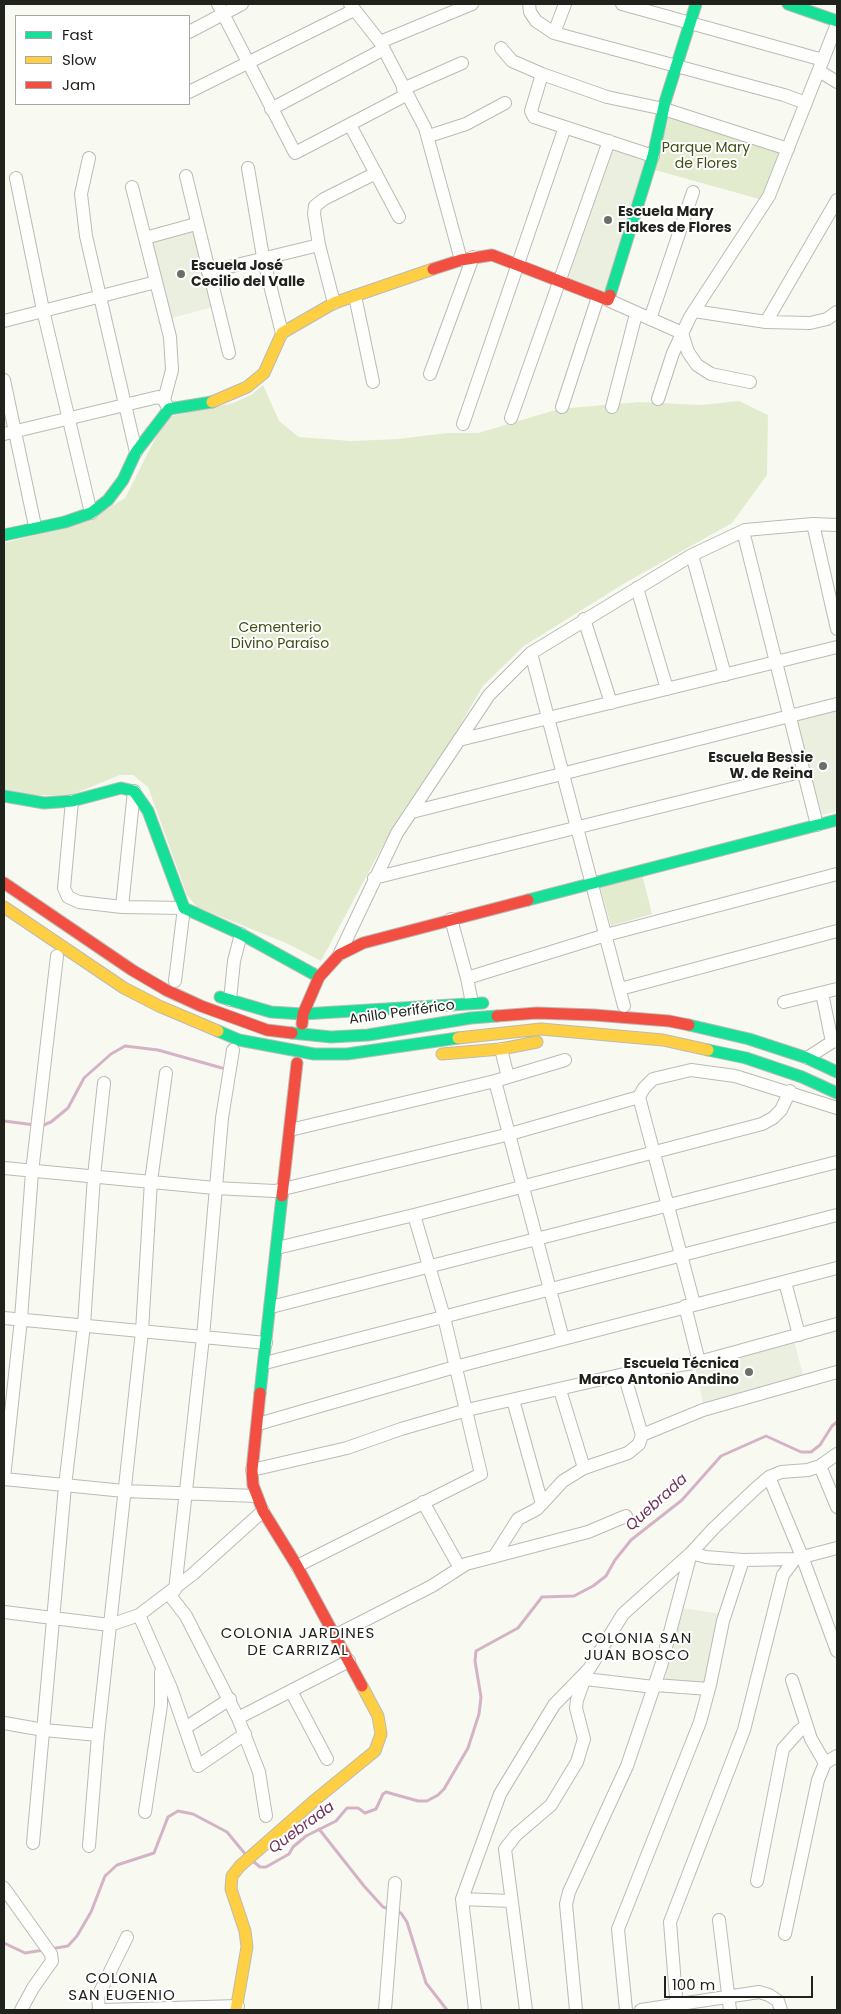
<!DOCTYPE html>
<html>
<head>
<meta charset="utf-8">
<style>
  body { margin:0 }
  #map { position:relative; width:841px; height:2014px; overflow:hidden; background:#f8faf2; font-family:Poppins,sans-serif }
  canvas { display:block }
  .frame { position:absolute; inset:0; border:5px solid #20221c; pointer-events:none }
  .legend { position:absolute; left:15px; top:15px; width:175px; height:90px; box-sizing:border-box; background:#fff; border:1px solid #a6a7a4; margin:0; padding:6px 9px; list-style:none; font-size:15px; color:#20221c }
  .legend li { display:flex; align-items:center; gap:10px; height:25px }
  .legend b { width:25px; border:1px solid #a6a7a4 }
  .scale { position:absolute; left:664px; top:1976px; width:149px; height:22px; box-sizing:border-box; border:2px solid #20221c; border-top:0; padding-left:6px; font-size:15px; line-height:18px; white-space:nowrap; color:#20221c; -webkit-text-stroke:4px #fff; paint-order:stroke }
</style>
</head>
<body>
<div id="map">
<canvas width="841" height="2014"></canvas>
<div class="frame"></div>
<ul class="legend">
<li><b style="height:6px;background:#16e098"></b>Fast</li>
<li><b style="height:6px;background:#ffcf43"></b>Slow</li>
<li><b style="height:6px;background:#f24e42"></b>Jam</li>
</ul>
<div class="scale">100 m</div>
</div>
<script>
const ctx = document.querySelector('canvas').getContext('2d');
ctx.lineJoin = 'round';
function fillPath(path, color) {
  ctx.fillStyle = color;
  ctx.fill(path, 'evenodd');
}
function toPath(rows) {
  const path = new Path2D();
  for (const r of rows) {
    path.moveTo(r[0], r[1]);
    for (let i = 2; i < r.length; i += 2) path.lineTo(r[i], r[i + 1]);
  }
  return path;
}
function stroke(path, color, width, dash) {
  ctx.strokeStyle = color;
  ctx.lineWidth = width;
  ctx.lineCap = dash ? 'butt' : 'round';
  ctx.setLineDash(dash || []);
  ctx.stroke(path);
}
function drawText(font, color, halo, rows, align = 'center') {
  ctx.font = font + ' Poppins,sans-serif';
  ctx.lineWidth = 4;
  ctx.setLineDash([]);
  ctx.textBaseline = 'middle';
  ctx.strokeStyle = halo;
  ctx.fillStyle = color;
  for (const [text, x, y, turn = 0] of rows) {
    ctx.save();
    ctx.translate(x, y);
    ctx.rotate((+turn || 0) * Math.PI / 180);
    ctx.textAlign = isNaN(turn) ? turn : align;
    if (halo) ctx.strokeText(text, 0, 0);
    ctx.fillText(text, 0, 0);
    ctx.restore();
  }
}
const built = toPath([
  [613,147,649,159,604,295,567,281],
  [194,229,213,307,168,319,149,240],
  [837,710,837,811,822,815,797,721],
  [794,1340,804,1379,704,1407,695,1366],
  [681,1608,723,1614,706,1687,664,1682]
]);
const green = toPath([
  [669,117,784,151,772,179,759,199,655,170],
  [263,385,279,421,299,437,351,441,398,439,447,433,478,433,559,409,639,402,701,405,739,401,768,415,767,475,732,523,625,583,524,646,483,686,453,737,395,823,321,961,286,943,197,907,187,895,148,787,133,775,120,775,69,796,33,795,4,789,4,543,87,521,125,498,160,429,172,416,233,403,251,395],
  [642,874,652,914,611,926,600,886]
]);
const stream = toPath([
  [4,1121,35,1125],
  [41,1126,51,1122,68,1108,84,1078,111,1054,125,1046,158,1050,222,1068],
  [319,1829,364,1886,383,1907,389,1909],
  [254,1862,260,1867,266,1867,289,1854,293,1847,306,1836,336,1821,347,1808,358,1808,365,1813,376,1809,383,1794,386,1792,418,1801,427,1801,438,1795,444,1789,468,1748,479,1714,481,1697,475,1661,476,1651,518,1628,542,1597,574,1596,593,1586,606,1576,615,1560,631,1540,682,1500,721,1456,766,1436,801,1452,811,1452,820,1445,832,1426,837,1422],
  [395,1912,401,1913,407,1922,426,1983,447,2010],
  [4,1943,25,1953,44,1950],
  [50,1949,68,1946,77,1936,91,1912,105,1876,117,1865,154,1853,168,1817,178,1811,193,1814,227,1832,246,1855]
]);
const street = toPath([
  [218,4,295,153,406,95],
  [350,4,380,42,425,128,461,260],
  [529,4,530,12,536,21,554,33,784,95,806,103],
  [622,4,823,60],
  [189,32,242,4],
  [554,33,565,4],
  [380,42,472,4],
  [501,48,512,61,542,74,607,97,664,109,788,149],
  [819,71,837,82],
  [542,74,531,111,534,117,653,156],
  [403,89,462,63],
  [189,92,354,10],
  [271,109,384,49],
  [350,125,399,217],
  [429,136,466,124,505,103],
  [89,158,81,194,86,236,136,452],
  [248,168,263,257,282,333],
  [186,176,229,353],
  [16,178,43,310,91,513],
  [132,187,145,238],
  [208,272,319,245],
  [355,296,373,382],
  [608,300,682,333,688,352,697,365,711,374,750,382],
  [334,303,319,245,314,214,315,206,324,199,376,173],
  [694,311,766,322,810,323,827,319,837,312],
  [650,319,693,192],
  [4,321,156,282],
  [766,322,837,200],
  [430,374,473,257],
  [4,380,35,526],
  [658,399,673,353,690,317,769,196,837,24],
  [164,400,172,370,170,337,145,238,196,224],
  [562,407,598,297],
  [612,407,636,314],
  [511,418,609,141],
  [463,424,565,127],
  [4,434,158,397,164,400,167,406],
  [813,524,837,629],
  [743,531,817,825],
  [692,555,725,675],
  [637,588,667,689],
  [584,619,611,703],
  [531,653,624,1006],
  [459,740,837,647],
  [72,801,64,888,68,897,79,902,122,907,184,908,175,981],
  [412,812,837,704],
  [374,878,804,771],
  [122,907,134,791],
  [451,919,467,978],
  [339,955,397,833,489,695,531,653,692,555,745,530,813,524,837,525],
  [620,989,837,931],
  [822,993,832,1042],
  [230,1000,234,961,241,934],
  [784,1002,837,989],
  [472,1003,467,978,606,935,837,874],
  [501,1049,508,1077],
  [807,1058,832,1042,837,1041],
  [495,1081,563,1339],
  [639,1097,694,1304],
  [290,1130,495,1081,565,1060],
  [4,1168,215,1188,275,1191,510,1134,639,1097,644,1088,653,1079,691,1070,735,1076,837,1108],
  [277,1248,414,1215,762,1124,773,1118,781,1110,790,1091],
  [785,1282,799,1335],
  [685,1306,699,1362],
  [271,1307,837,1162],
  [4,1318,266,1343],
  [265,1363,837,1215],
  [624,1374,642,1435,703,1410,837,1372],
  [560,1390,584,1468],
  [513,1400,542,1504],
  [258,1424,455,1367,837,1268],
  [820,1466,837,1507],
  [252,1470,347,1448,401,1429,467,1410,624,1374,699,1362,837,1324],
  [769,1477,803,1559,837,1651],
  [4,1478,21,1319,32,1172,57,956],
  [4,1479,124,1491,256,1496],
  [423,1502,460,1568],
  [691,1553,706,1557,743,1560,795,1559,837,1548],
  [494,1557,518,1519,537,1509,563,1481,584,1468,628,1453,639,1444,642,1435],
  [297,1566,481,1474,444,1317,414,1215],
  [175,1590,203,1337,222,1118,233,1050],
  [169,1594,186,1616,238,1718,259,1772,266,1816],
  [4,1612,110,1625,139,1615,193,1574,263,1511],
  [139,1615,171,1688,198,1766,245,1734],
  [336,1635,432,1586,466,1564,588,1532,626,1516],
  [585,1679,654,1687],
  [792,1680,811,1739,825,1763],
  [655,1685,709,1689],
  [291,1691,327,1759],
  [238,1718,349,1661],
  [4,1723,44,1730,98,1735],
  [185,1728,230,1699],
  [145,1812,161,1705,161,1672],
  [33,1843,65,1486,84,1325,94,1176,104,1083],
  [89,1846,98,1735,142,1331,151,1181,166,1073],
  [757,1881,783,1749,799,1731,806,1726],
  [4,1888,51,1954,52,1961,33,1988,21,2010],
  [462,1899,511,1901],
  [719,1920,730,2010],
  [785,1934,818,1780,825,1763,837,1756],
  [99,2010,98,1996,127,1937],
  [104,2010,238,2006],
  [385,2010,395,1883],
  [475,2010,462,1899,500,1794,554,1705,589,1669,623,1614,691,1553,713,1529,755,1489,769,1477,781,1472,808,1470,820,1466,837,1454],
  [526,2010,505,1849,516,1835,551,1805,577,1762,584,1739,576,1708,577,1700,586,1675],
  [576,2010,566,1904,569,1892,627,1766,661,1666,691,1553],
  [626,2010,618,1929,700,1722,710,1685,723,1621,743,1560],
  [641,2010,759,1992,769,1995,778,2001,781,2010],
  [677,2010,670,1922,744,1730,783,1575,795,1559]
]);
const fast = toPath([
  [788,4,837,21],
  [610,295,653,156,665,102,696,4],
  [4,535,65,522,91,513,108,500,123,480,136,452,169,409,212,402],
  [4,796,44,803,72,801,121,788,134,791,148,811,184,908,241,934,319,977],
  [528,900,837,820],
  [220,997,271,1012,303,1014,483,1003],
  [689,1025,749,1039,807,1058,837,1072],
  [218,1031,239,1040,314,1054,347,1054,458,1038],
  [292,1033,331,1037,368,1035,471,1018,497,1016],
  [708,1050,746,1058,802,1077,837,1093],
  [260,1393,282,1196]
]);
const slow = toPath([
  [212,402,247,387,264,373,282,333,334,303,433,269],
  [4,907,124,988,159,1006,218,1031],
  [458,1038,541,1029,663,1040,708,1050],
  [442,1054,501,1049,537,1042],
  [236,2010,247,1947,245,1931,231,1889,232,1876,240,1866,315,1800,375,1751,381,1734,378,1716,362,1686]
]);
const jam = toPath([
  [433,269,461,260,492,255,608,300,610,295],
  [4,883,132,970,166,990,201,1006,267,1030,292,1033],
  [497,1016,537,1013,594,1015,669,1021,689,1025],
  [302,1024,303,1014,319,977,339,955,363,943,528,900],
  [282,1196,297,1063],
  [260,1393,252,1470,253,1485,263,1511,297,1566,362,1686]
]);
const markers = [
  [608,220,5,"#6c6e67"],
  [181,274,5,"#6c6e67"],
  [823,766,5,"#6c6e67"],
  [749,1372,5,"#6c6e67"]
];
const parkNames = [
  ["Parque Mary",706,148],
  ["de Flores",706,164],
  ["Cementerio",280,628],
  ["Divino Paraíso",280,644]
];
const poiNames = [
  ["Escuela Mary",618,212],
  ["Flakes de Flores",618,228],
  ["Escuela José",191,266],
  ["Cecilio del Valle",191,282],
  ["Escuela Bessie",813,758,"right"],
  ["W. de Reina",813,774,"right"],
  ["Escuela Técnica",739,1364,"right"],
  ["Marco Antonio Andino",739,1380,"right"]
];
const streetNames = [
  ["Anillo Periférico",402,1013,-8]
];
const waterNames = [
  ["Quebrada",657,1503,-42],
  ["Quebrada",302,1828,-36]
];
const neighbourhoodNames = [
  ["COLONIA JARDINES",298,1634],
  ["DE CARRIZAL",298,1651],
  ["COLONIA SAN",637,1639],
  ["JUAN BOSCO",637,1656],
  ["COLONIA",122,1979],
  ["SAN EUGENIO",122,1996]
];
fillPath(built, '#ebefe0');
fillPath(green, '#e3ebcf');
stroke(stream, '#d5b3c6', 3);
stroke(street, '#babbb6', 14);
stroke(fast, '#babbb6', 13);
stroke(slow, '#babbb6', 13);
stroke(jam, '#babbb6', 13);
stroke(street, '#fefefd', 12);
stroke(fast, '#16e098', 11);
stroke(slow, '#ffcf43', 11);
stroke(jam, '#f24e42', 11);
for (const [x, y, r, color] of markers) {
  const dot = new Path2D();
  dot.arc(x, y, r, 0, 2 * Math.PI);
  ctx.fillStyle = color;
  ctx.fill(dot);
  stroke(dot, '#fff', 2);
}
drawText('14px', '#3f4d15', '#fff', parkNames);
drawText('bold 14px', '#20221c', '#fff', poiNames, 'left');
drawText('14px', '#20221c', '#fff', streetNames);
drawText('italic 15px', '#6e325a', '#fff', waterNames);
ctx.letterSpacing = '1px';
drawText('15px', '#20221c', '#fff', neighbourhoodNames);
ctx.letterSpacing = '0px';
</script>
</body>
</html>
